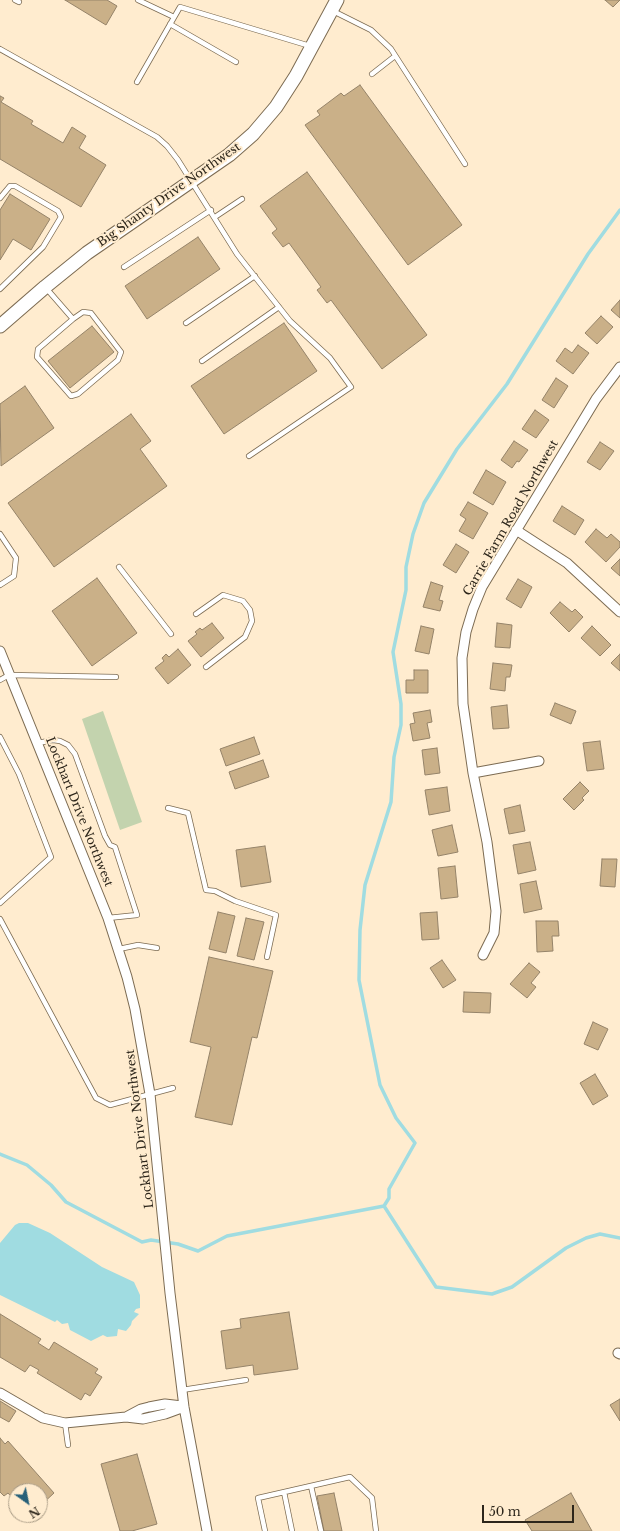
<!DOCTYPE html>
<html>
<head>
<meta charset="utf-8">
<style>
  body { margin:0 }
  #map { position:relative; width:620px; height:1531px; overflow:hidden; background:#ffeccf; font-family:"Libre Baskerville",serif }
  canvas { display:block }
  .north { position:absolute; left:8px; top:1483px; width:40px; height:40px; box-sizing:border-box; background:#ffeccf; border:1px solid #ab9d87; border-radius:50%; rotate:147deg; font-size:11px; font-weight:700; line-height:16px; text-align:center; color:#2d261b }
  .north::after { content:''; display:block; margin:auto; width:14px; height:18px; background:#276079; clip-path:polygon(50% 0,100% 100%,50% 72%,0 100%) }
  .scale { position:absolute; left:482px; top:1505px; width:92px; height:18px; box-sizing:border-box; border:2px solid #2d261b; border-top:0; padding-left:5px; font-size:12px; line-height:14px; white-space:nowrap; color:#2d261b; -webkit-text-stroke:3px #ffeccf; paint-order:stroke }
</style>
</head>
<body>
<div id="map">
<canvas width="620" height="1531"></canvas>
<div class="north">N</div>
<div class="scale">50 m</div>
</div>
<script>
const ctx = document.querySelector('canvas').getContext('2d');
ctx.lineJoin = 'round';
function fillPath(path, color) {
  ctx.fillStyle = color;
  ctx.fill(path, 'evenodd');
}
function toPath(rows) {
  const path = new Path2D();
  for (const r of rows) {
    path.moveTo(r[0], r[1]);
    for (let i = 2; i < r.length; i += 2) path.lineTo(r[i], r[i + 1]);
  }
  return path;
}
function stroke(path, color, width, dash) {
  ctx.strokeStyle = color;
  ctx.lineWidth = width;
  ctx.lineCap = dash ? 'butt' : 'round';
  ctx.setLineDash(dash || []);
  ctx.stroke(path);
}
function drawText(font, color, halo, rows, align = 'center') {
  ctx.font = font + ' "Libre Baskerville",serif';
  ctx.lineWidth = 4;
  ctx.setLineDash([]);
  ctx.textBaseline = 'middle';
  ctx.strokeStyle = halo;
  ctx.fillStyle = color;
  for (const [text, x, y, turn = 0] of rows) {
    ctx.save();
    ctx.translate(x, y);
    ctx.rotate((+turn || 0) * Math.PI / 180);
    ctx.textAlign = isNaN(turn) ? turn : align;
    if (halo) ctx.strokeText(text, 0, 0);
    ctx.fillText(text, 0, 0);
    ctx.restore();
  }
}
const green = toPath([
  [103,711,142,822,120,830,82,719]
]);
const water = toPath([
  [19,1223,28,1223,50,1233,102,1267,134,1282,140,1295,140,1308,136,1309,134,1312,139,1314,132,1321,131,1325,126,1331,118,1329,117,1336,107,1337,103,1335,91,1341,70,1330,68,1323,62,1324,57,1320,55,1322,0,1295,0,1243,15,1225]
]);
const stream = toPath([
  [0,1154,27,1165,51,1185,66,1202,142,1242,151,1240,178,1244,198,1251,227,1236,384,1206,389,1198,389,1189,415,1143,396,1118,380,1085,359,980,360,930,365,885,391,802,394,757,401,725,401,704,393,652,406,590,406,567,413,534,424,503,457,449,507,384,588,254,620,210],
  [384,1206,436,1287,492,1294,512,1287,566,1248,586,1238,600,1234,620,1238]
]);
const building = toPath([
  [65,0,107,0,117,6,106,25,65,0],
  [605,0,620,0,613,7,605,0],
  [360,85,462,225,408,265,305,125,320,115,317,111,341,93,344,96,360,85],
  [0,96,4,98,1,102,33,121,31,124,63,143,72,127,86,136,79,148,106,165,81,207,0,159,0,96],
  [307,172,427,335,382,369,331,300,327,303,317,290,321,287,289,243,283,247,272,233,277,229,260,206,307,172],
  [10,194,50,219,31,250,13,239,0,260,0,210,10,194],
  [198,237,220,269,147,319,125,286,198,237],
  [620,300,620,318,611,310,620,300],
  [601,316,613,327,597,344,585,333,601,316],
  [284,323,317,371,224,434,191,386,284,323],
  [92,326,114,352,70,388,48,361,92,326],
  [578,345,589,353,573,374,556,361,565,348,572,353,578,345],
  [556,378,568,386,554,408,542,400,556,378],
  [25,386,54,428,1,466,0,404,25,386],
  [535,410,549,420,536,438,522,429,535,410],
  [131,414,151,441,140,449,167,486,54,567,8,503,131,414],
  [514,441,528,450,519,462,517,461,512,468,501,460,514,441],
  [600,442,614,451,600,470,587,462,600,442],
  [486,470,506,482,493,505,473,493,486,470],
  [468,502,488,513,473,539,459,531,466,519,460,515,468,502],
  [562,506,584,520,575,535,553,521,562,506],
  [596,529,607,538,611,534,620,542,620,547,606,562,585,542,596,529],
  [456,544,469,552,456,573,443,565,456,544],
  [620,559,620,576,611,568,620,559],
  [97,578,137,633,92,666,52,611,97,578],
  [518,579,532,587,521,608,506,599,518,579],
  [431,582,443,586,439,600,443,601,440,611,423,607,431,582],
  [560,602,572,612,575,609,583,617,569,632,550,613,560,602],
  [212,623,224,638,201,657,188,641,197,634,195,632,200,628,202,630,212,623],
  [497,623,512,625,510,648,495,647,497,623],
  [421,626,434,629,429,654,415,651,421,626],
  [592,626,611,645,600,656,581,638,592,626],
  [178,649,191,665,168,684,155,668,164,661,162,658,166,654,169,657,178,649],
  [620,654,620,671,611,663,620,654],
  [493,663,512,665,510,677,506,677,505,691,490,689,493,663],
  [414,670,428,670,428,693,406,693,406,680,414,680,414,670],
  [555,703,576,711,571,724,550,715,555,703],
  [507,705,509,728,493,729,491,707,507,705],
  [430,710,432,722,427,723,430,738,413,741,410,724,415,723,413,713,430,710],
  [254,737,260,754,226,766,220,749,254,737],
  [600,741,604,769,587,771,583,743,600,741],
  [437,748,440,773,425,775,422,750,437,748],
  [263,760,269,777,235,789,229,772,263,760],
  [580,782,589,791,582,798,584,800,574,810,563,799,580,782],
  [447,787,450,811,429,815,425,790,447,787],
  [520,805,525,831,509,834,504,809,520,805],
  [452,825,458,852,438,856,432,830,452,825],
  [530,842,536,870,518,874,513,845,530,842],
  [265,846,271,882,241,887,236,850,265,846],
  [602,859,617,859,615,887,600,886,602,859],
  [455,866,458,897,441,899,438,868,455,866],
  [536,881,542,909,524,913,520,884,536,881],
  [218,912,235,916,226,953,209,949,218,912],
  [437,912,439,939,422,940,420,913,437,912],
  [246,918,264,922,254,960,237,956,246,918],
  [536,921,558,921,559,936,552,936,553,951,537,952,536,921],
  [209,957,273,971,257,1038,252,1037,232,1125,195,1117,211,1047,190,1042,209,957],
  [442,960,456,980,443,988,430,968,442,960],
  [529,963,540,972,531,983,536,987,527,998,510,984,529,963],
  [464,992,491,993,490,1013,463,1012,464,992],
  [593,1022,608,1029,598,1050,584,1044,593,1022],
  [595,1074,608,1096,593,1105,580,1083,595,1074],
  [289,1312,298,1369,254,1375,253,1365,226,1369,221,1331,241,1328,240,1319,289,1312],
  [0,1314,41,1339,38,1343,49,1350,54,1342,98,1369,95,1373,102,1377,90,1396,85,1393,81,1400,37,1373,39,1370,30,1365,25,1372,0,1357,0,1314],
  [620,1399,620,1421,610,1405,620,1399],
  [0,1401,16,1411,9,1422,0,1417,0,1401],
  [0,1438,5,1444,8,1441,54,1493,40,1506,40,1491,16,1491,16,1502,8,1493,4,1496,0,1492,0,1438],
  [137,1454,157,1524,132,1531,120,1531,101,1464,137,1454],
  [334,1493,342,1531,324,1531,317,1496,334,1493],
  [571,1493,592,1531,532,1531,525,1520,571,1493]
]);
const lane = toPath([
  [15,0,19,2],
  [138,0,174,17],
  [333,11,371,30,391,49,465,164],
  [170,24,236,62],
  [0,49,157,137,167,146,178,160,237,254,290,321,330,358,351,387,249,456],
  [372,74,395,56],
  [137,82,180,7,310,46],
  [0,198,10,186,15,186,58,211,61,217,43,247,0,289],
  [215,217,242,199],
  [124,267,211,210],
  [46,288,73,319,38,349,37,357,71,396,78,394,118,360,121,352,91,313,83,312,73,319],
  [186,323,255,276],
  [202,361,279,307],
  [0,534,16,558,14,576,0,585],
  [119,567,171,634],
  [196,614,223,595,243,601,250,610,252,621,245,637,206,667],
  [0,680,9,675,116,677],
  [0,737,19,774,51,857,0,903],
  [38,743,53,740,60,741,68,745,75,754,105,836,110,845,115,847,137,915,108,918],
  [168,808,188,813,206,890,215,891,235,901,276,915,267,957],
  [0,919,96,1098,110,1105,173,1088],
  [119,949,138,945,157,948],
  [182,1390,246,1380],
  [65,1423,68,1445],
  [311,1486,321,1531],
  [284,1492,292,1531],
  [265,1531,258,1498,350,1477,372,1498,376,1531]
]);
const street = toPath([
  [516,530,567,563,620,612],
  [0,651,108,918,127,977,135,1009,150,1094,170,1293,184,1407,207,1531],
  [473,773,539,761],
  [483,955,494,933,496,911,487,842,473,773,463,704,462,658,466,632,473,609,482,587,596,399,620,367],
  [618,1353,620,1354],
  [0,1393,43,1418,65,1423,126,1417,143,1419,165,1414,184,1407],
  [126,1417,141,1409,149,1407,165,1404,182,1406]
]);
const secondary = toPath([
  [0,326,45,287,87,253,229,155,253,134,276,107,296,76,337,0]
]);
const streetNames = [
  ["Big Shanty Drive Northwest",169,195,-35],
  ["Carrie Farm Road Northwest",511,518,-60],
  ["Lockhart Drive Northwest",79,812,68],
  ["Lockhart Drive Northwest",140,1129,-97]
];
fillPath(green, '#c3d3ae');
fillPath(water, '#a0dce1');
stroke(stream, '#a0dce1', 3.5);
fillPath(building, '#cab088');
stroke(building, '#958369', 1);
stroke(lane, '#7c6b52', 6);
stroke(street, '#7c6b52', 11);
stroke(secondary, '#7c6b52', 15);
stroke(lane, '#fff', 4.5);
stroke(street, '#fff', 9);
stroke(secondary, '#fff', 13);
drawText('12px', '#2d261b', '#ffeccf', streetNames);
</script>
</body>
</html>
